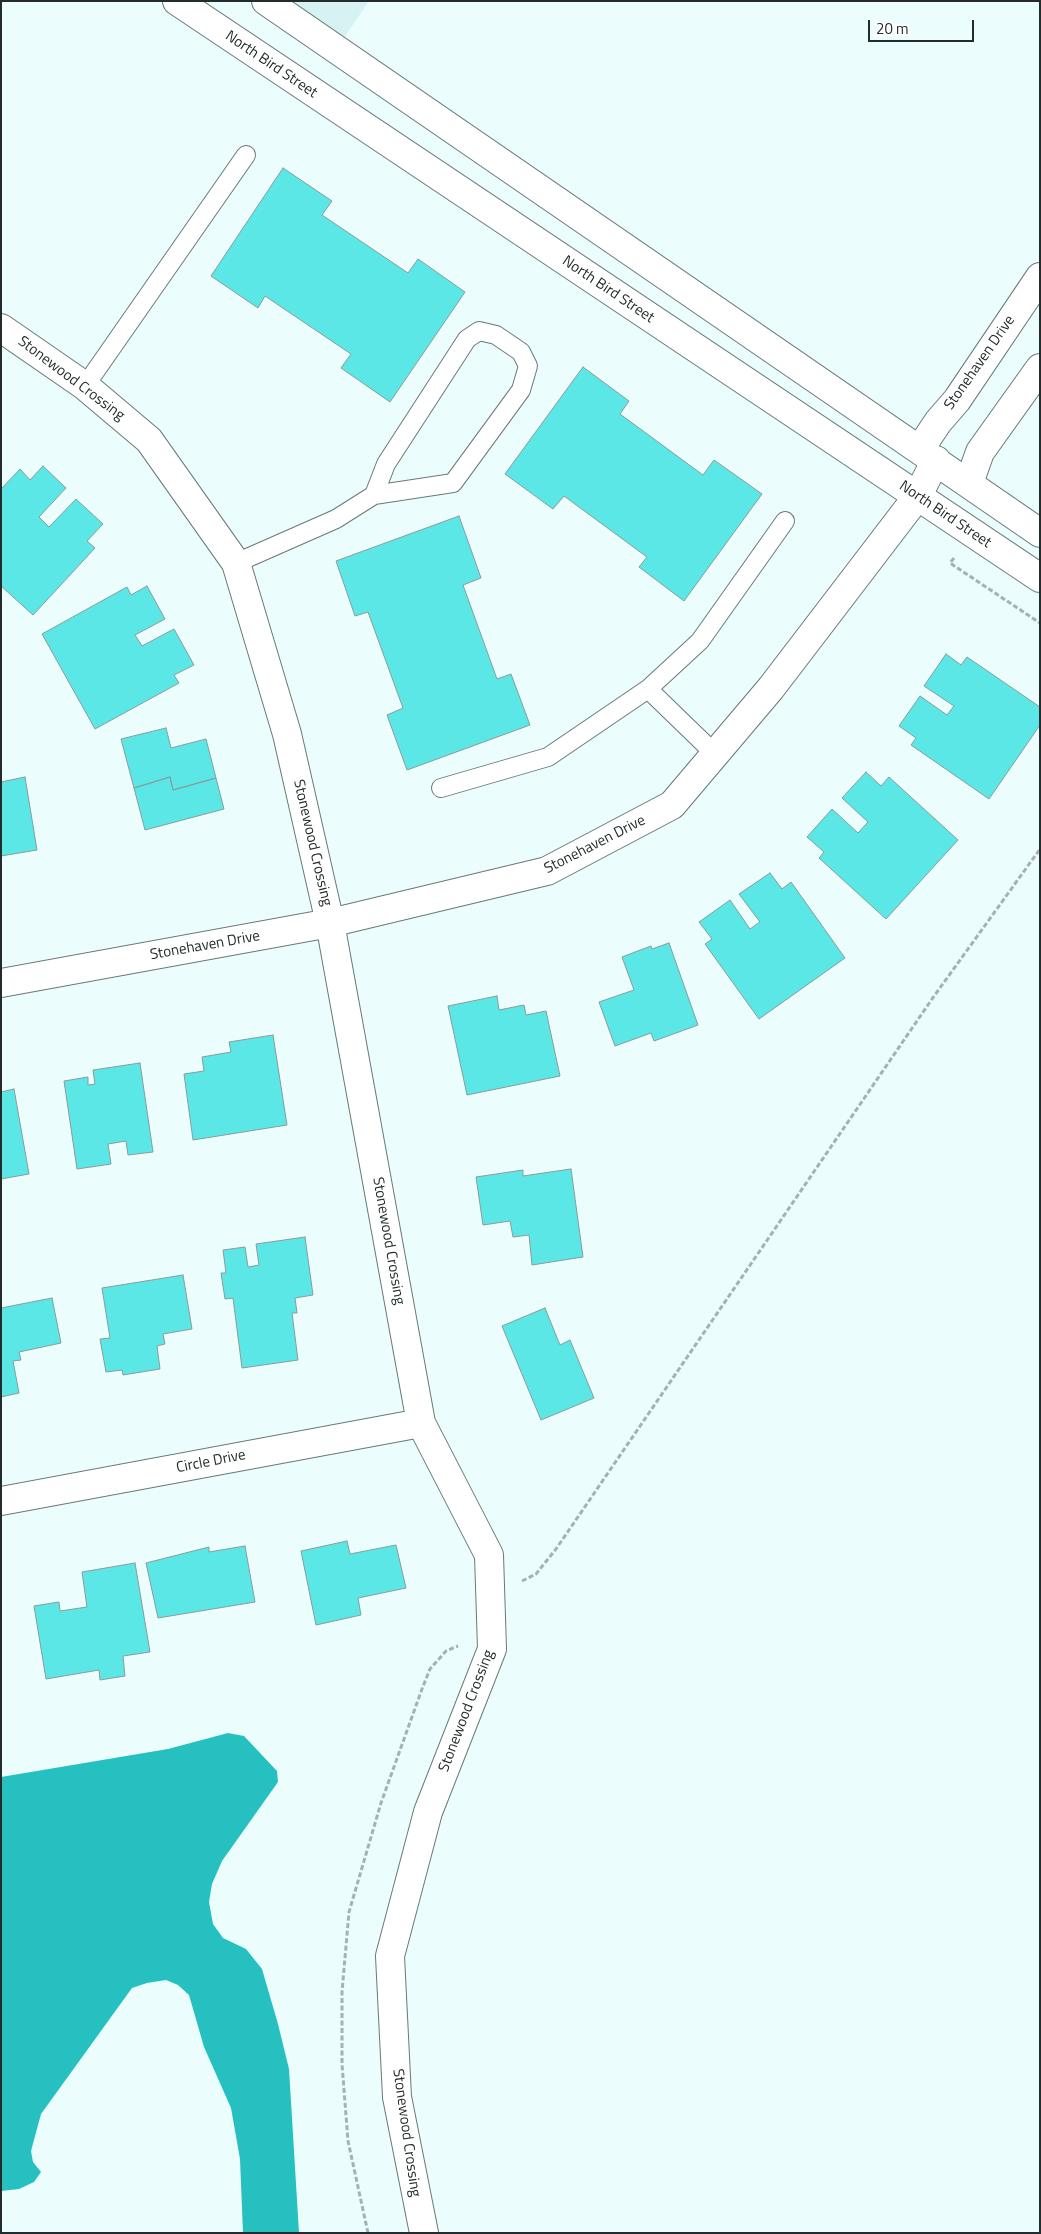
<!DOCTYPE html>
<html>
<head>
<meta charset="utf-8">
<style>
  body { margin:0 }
  #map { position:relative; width:1041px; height:2234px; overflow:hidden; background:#ebfdfd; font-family:"Titillium Web",sans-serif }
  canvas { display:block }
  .frame { position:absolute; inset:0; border:2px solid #242b2b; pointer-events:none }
  .scale { position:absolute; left:868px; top:20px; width:106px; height:22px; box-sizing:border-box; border:2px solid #242b2b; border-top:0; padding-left:6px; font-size:15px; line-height:18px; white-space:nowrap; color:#242b2b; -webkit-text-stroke:4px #fff; paint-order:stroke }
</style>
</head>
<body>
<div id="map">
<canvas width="1041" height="2234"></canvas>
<div class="frame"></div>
<div class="scale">20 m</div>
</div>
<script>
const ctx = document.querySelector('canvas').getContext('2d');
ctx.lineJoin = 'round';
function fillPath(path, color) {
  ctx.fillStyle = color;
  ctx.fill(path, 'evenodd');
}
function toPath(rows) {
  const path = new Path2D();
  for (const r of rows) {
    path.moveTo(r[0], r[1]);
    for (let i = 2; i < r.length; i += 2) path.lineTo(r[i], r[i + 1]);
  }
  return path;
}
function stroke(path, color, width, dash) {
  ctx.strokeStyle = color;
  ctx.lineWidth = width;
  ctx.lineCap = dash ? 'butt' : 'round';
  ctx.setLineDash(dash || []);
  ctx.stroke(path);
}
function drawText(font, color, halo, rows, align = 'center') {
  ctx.font = font + ' "Titillium Web",sans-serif';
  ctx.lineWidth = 5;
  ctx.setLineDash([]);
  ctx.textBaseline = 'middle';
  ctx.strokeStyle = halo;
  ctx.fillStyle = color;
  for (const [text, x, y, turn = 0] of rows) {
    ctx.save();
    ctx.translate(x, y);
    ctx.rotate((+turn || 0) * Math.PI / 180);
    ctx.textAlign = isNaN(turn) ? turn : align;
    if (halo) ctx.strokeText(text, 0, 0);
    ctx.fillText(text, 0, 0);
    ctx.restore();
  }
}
const built = toPath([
  [282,1,369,1,341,42]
]);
const water = toPath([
  [228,1733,244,1736,277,1771,278,1782,222,1861,212,1884,209,1902,213,1924,223,1938,246,1949,262,1969,278,2024,289,2069,299,2233,243,2233,240,2159,231,2108,204,2047,189,1995,178,1985,166,1980,147,1983,132,1988,41,2114,31,2151,33,2162,41,2172,34,2182,19,2189,1,2191,1,1777,168,1749]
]);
const building = toPath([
  [283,168,332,201,322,215,408,273,418,259,465,292,390,402,341,368,351,354,265,296,258,308,211,276,283,168],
  [583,367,629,401,620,414,703,475,714,460,762,494,684,601,639,567,647,557,564,496,553,509,505,474,583,367],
  [43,466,66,488,39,517,49,527,76,499,103,524,87,541,95,548,33,615,1,586,1,489,20,469,30,480,43,466],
  [459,516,481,578,463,585,497,679,511,674,530,725,407,770,387,715,403,708,368,612,355,616,336,561,459,516],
  [147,586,165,619,135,635,142,646,174,629,194,665,174,675,179,683,95,729,42,634,127,587,131,595,147,586],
  [946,654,961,665,967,657,1040,707,1040,725,989,799,911,745,916,738,899,726,920,696,947,715,954,706,924,686,946,654],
  [166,728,171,748,206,739,216,778,173,790,170,777,134,788,121,739,166,728],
  [866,772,881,786,889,777,958,840,886,919,819,858,824,852,807,837,832,809,858,833,868,822,842,798,866,772],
  [25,777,37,850,1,856,1,782,25,777],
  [170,777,173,790,216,778,224,809,145,830,134,788,170,777],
  [770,873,782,889,791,882,845,958,759,1019,705,944,712,939,699,922,730,900,750,929,760,922,739,894,770,873],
  [669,943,698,1025,654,1041,651,1033,615,1046,599,1002,634,990,622,957,651,946,652,949,669,943],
  [497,996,499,1010,524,1005,526,1015,546,1011,560,1076,467,1095,448,1006,497,996],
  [273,1035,287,1125,193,1140,184,1074,204,1071,202,1057,231,1052,229,1042,273,1035],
  [140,1063,153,1152,128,1155,126,1141,108,1144,111,1164,77,1169,64,1081,88,1077,88,1085,95,1084,93,1070,140,1063],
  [14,1089,29,1174,1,1179,1,1092,14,1089],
  [571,1169,583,1257,532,1265,529,1235,513,1237,510,1221,483,1225,476,1177,523,1170,523,1176,571,1169],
  [305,1237,313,1295,295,1298,297,1313,292,1313,298,1360,242,1368,233,1298,225,1299,221,1273,226,1273,223,1250,245,1247,248,1267,259,1265,256,1244,305,1237],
  [183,1275,192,1329,163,1334,165,1344,157,1346,160,1369,123,1375,122,1370,106,1372,100,1339,110,1338,102,1288,183,1275],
  [52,1298,61,1343,19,1352,21,1360,13,1361,19,1393,1,1397,1,1308,52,1298],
  [545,1308,560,1345,570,1340,594,1398,541,1420,502,1326,545,1308],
  [347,1541,350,1554,396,1545,406,1588,358,1598,361,1615,316,1625,301,1551,347,1541],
  [245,1546,255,1602,158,1618,146,1563,209,1547,209,1552,245,1546],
  [135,1563,150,1652,123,1656,125,1676,100,1680,99,1670,46,1679,34,1606,59,1602,60,1611,87,1607,82,1572,135,1563]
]);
const path = toPath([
  [954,558,950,563,1040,623],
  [522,1581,536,1574,556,1549,932,999,1040,849],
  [368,2233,348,2141,342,2064,342,1992,349,1912,381,1803,422,1689,430,1669,446,1651,458,1646]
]);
const service = toPath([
  [85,386,246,155],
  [236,563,336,519,374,495,386,464,467,339,479,331,496,335,521,352,528,366,521,390,453,483,374,495],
  [648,689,715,754],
  [441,788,548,757,648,689,700,641,785,521]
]);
const minor = toPath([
  [1,328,85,386,149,440,236,563,287,734,330,923,421,1423,489,1555,492,1649,428,1812,390,1956,397,2097,424,2233],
  [920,449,938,422,957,400,1040,277],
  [969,483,980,452,1040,368],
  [1,983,330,923,547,871,672,805,771,688,917,497,936,460],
  [1,1501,421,1423]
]);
const tertiary = toPath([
  [177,1,1040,578],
  [266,1,1040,533]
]);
const streetNames = [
  ["North Bird Street",271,65,34],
  ["North Bird Street",608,290,34],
  ["Stonehaven Drive",980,363,-55],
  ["Stonewood Crossing",71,379,37],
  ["North Bird Street",945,515,34],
  ["Stonewood Crossing",312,843,77],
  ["Stonehaven Drive",595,845,-27],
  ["Stonehaven Drive",205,946,-10],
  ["Stonewood Crossing",388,1241,80],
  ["Circle Drive",211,1462,-11],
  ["Stonewood Crossing",467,1711,-69],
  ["Stonewood Crossing",406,2133,82]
];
fillPath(built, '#d6f2f2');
fillPath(water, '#26c0c1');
fillPath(building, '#5ce7e7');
stroke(building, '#8a9b9b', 1);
stroke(service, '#687978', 20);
stroke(minor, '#687978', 30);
stroke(tertiary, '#687978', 30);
stroke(path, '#a4b2b2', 3, [5, 2.5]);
stroke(service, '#fff', 18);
stroke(minor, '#fff', 28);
stroke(tertiary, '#fff', 28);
drawText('15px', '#242b2b', '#fff', streetNames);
</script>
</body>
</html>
